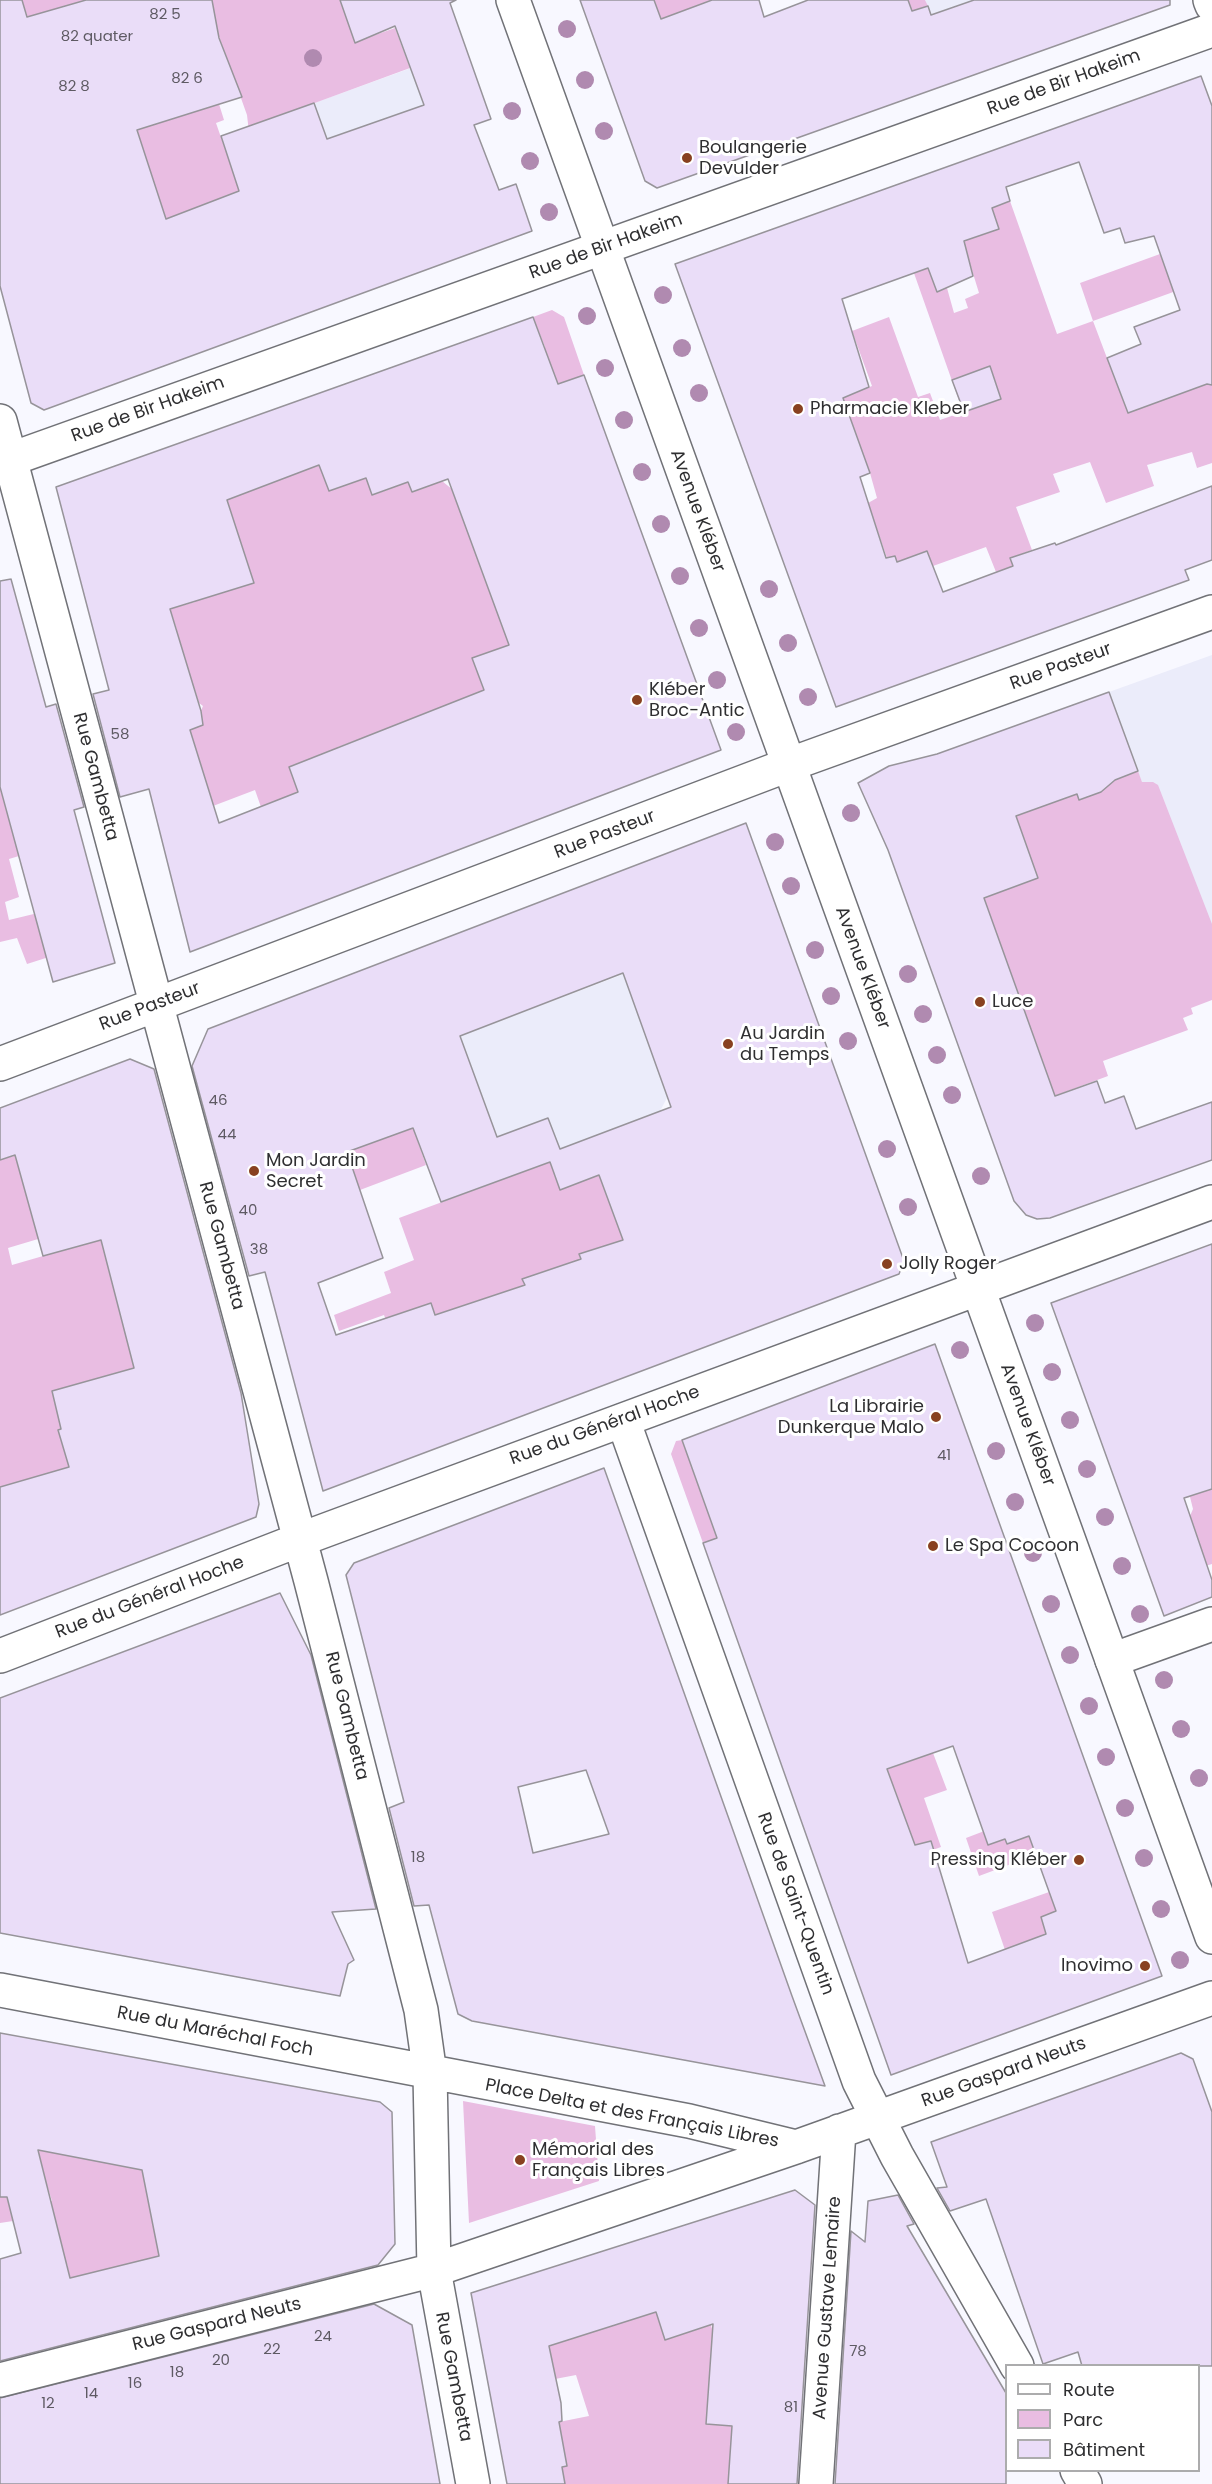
<!DOCTYPE html>
<html>
<head>
<meta charset="utf-8">
<style>
  body { margin:0 }
  #map { position:relative; width:1212px; height:2484px; overflow:hidden; background:#f8f8ff; font-family:Poppins,sans-serif }
  canvas { display:block }
  .legend { position:absolute; left:1005px; top:2364px; width:195px; height:108px; box-sizing:border-box; background:#fff; border:2px solid #acacad; margin:0; padding:8px 10px; list-style:none; font-size:18px; color:#2f2f31 }
  .legend li { display:flex; align-items:center; gap:12px; height:30px }
  .legend b { width:30px; border:2px solid #acacad }
</style>
</head>
<body>
<div id="map">
<canvas width="1212" height="2484"></canvas>
<ul class="legend">
<li><b style="height:8px;background:#fff"></b>Route</li>
<li><b style="height:16px;background:#e9bde2"></b>Parc</li>
<li><b style="height:16px;background:#eaddf8"></b>Bâtiment</li>
</ul>
</div>
<script>
const ctx = document.querySelector('canvas').getContext('2d');
ctx.lineJoin = 'round';
function fillPath(path, color) {
  ctx.fillStyle = color;
  ctx.fill(path, 'evenodd');
}
function toPath(rows) {
  const path = new Path2D();
  for (const r of rows) {
    path.moveTo(r[0], r[1]);
    for (let i = 2; i < r.length; i += 2) path.lineTo(r[i], r[i + 1]);
  }
  return path;
}
function stroke(path, color, width, dash) {
  ctx.strokeStyle = color;
  ctx.lineWidth = width;
  ctx.lineCap = dash ? 'butt' : 'round';
  ctx.setLineDash(dash || []);
  ctx.stroke(path);
}
function drawText(font, color, halo, rows, align = 'center') {
  ctx.font = font + ' Poppins,sans-serif';
  ctx.lineWidth = 6;
  ctx.setLineDash([]);
  ctx.textBaseline = 'middle';
  ctx.strokeStyle = halo;
  ctx.fillStyle = color;
  for (const [text, x, y, turn = 0] of rows) {
    ctx.save();
    ctx.translate(x, y);
    ctx.rotate((+turn || 0) * Math.PI / 180);
    ctx.textAlign = isNaN(turn) ? turn : align;
    if (halo) ctx.strokeText(text, 0, 0);
    ctx.fillText(text, 0, 0);
    ctx.restore();
  }
}
const built = toPath([
  [925,0,974,0,931,15],
  [414,67,427,106,327,140,314,103],
  [1212,655,1212,975,1109,692],
  [624,974,668,1096,660,1111,560,1149,463,1150,438,1094,476,1080,460,1036]
]);
const green = toPath([
  [22,0,86,0,28,18],
  [206,0,340,0,355,42,395,28,410,68,282,115,265,182,163,220,31,159,219,104,224,120,216,123,225,149,250,141,247,115],
  [654,0,713,0,661,19],
  [908,0,925,0,928,6,912,11],
  [1010,201,1057,334,1093,321,1080,283,1160,254,1165,267,1212,278,1093,321,1107,358,1192,389,1212,382,1212,463,1197,468,1192,452,1147,465,1154,486,1106,503,1090,462,1053,474,1060,492,1016,507,1032,550,1010,558,1013,566,996,572,986,547,933,566,926,551,897,562,895,556,887,558,868,503,877,498,870,473,837,400,872,386,852,331,889,317,918,397,930,393,940,420,963,412,909,259,923,253,937,292,947,288,954,313,968,308,965,299,979,293,960,231,975,217,982,235,999,229,992,208],
  [552,310,564,317,584,375,528,395,515,358,545,347,533,317],
  [320,465,329,491,366,478,373,495,390,489,385,473,402,467,412,492,442,481,453,490,522,681,472,658,489,705,410,720,338,747,313,833,268,827,255,790,213,806,190,730,203,725,200,713,203,706,199,703,194,687,158,638,177,630,170,609,195,602,188,579,216,527,234,521,226,497],
  [1138,771,1142,782,1153,782,1158,785,1212,924,1212,1000,1191,1008,1193,1014,1183,1018,1188,1030,1103,1061,1108,1076,1046,1099,1040,1053,1030,1026,1021,1029,976,901,1038,878,1016,816,1077,794,1080,800,1101,792,1115,780],
  [0,787,19,856,9,859,19,897,5,902,9,920,42,912,52,956,27,964,17,938,0,942],
  [287,1108,360,1147,413,1128,426,1165,360,1190],
  [51,1145,105,1219,8,1248,12,1265,126,1232,153,1436,133,1368,52,1391,61,1429,58,1430,69,1467,0,1502,0,1160],
  [550,1162,560,1190,599,1175,635,1273,595,1292,542,1272,523,1279,538,1323,482,1308,479,1300,470,1303,406,1375,384,1315,339,1331,334,1315,391,1293,384,1272,414,1260,399,1218],
  [682,1440,699,1488,735,1499,739,1530,703,1543,671,1454,676,1441],
  [1212,1463,1212,1564,1202,1567,1192,1537,1197,1535,1190,1516,1193,1509,1190,1497,1183,1499],
  [933,1753,947,1790,924,1798,941,1847,882,1868,864,1819,901,1806,894,1787,844,1785],
  [1000,1825,1007,1844,1035,1834,1054,1848,979,1876,966,1838],
  [1052,1891,1058,1910,1046,1934,1005,1950,992,1912],
  [463,2101,595,2126,599,2181,469,2223],
  [18,2135,103,2162,152,2150,156,2243,161,2265,70,2278,67,2264,35,2271,24,2266,13,2221,0,2223,0,2190,5,2189,11,2211,52,2201,47,2185,21,2187],
  [700,2292,719,2350,709,2383,706,2423,733,2426,728,2484,565,2484,562,2467,567,2466,559,2422,589,2416,576,2375,534,2383,524,2351,609,2327]
]);
const building = toPath([
  [0,0,22,0,27,17,86,0,212,0,219,38,242,97,137,130,166,219,239,191,221,136,314,103,327,139,424,105,395,26,355,43,340,0,456,0,450,3,491,119,474,125,499,190,516,184,532,231,44,410,31,403,0,286,0,0],
  [580,0,654,0,661,19,712,0,759,0,764,17,808,0,908,0,912,11,928,6,931,15,974,0,1170,0,1170,5,657,188,645,181,580,0],
  [1201,76,1212,106,1212,385,1207,384,1128,413,1107,358,1141,344,1134,327,1180,310,1154,236,1125,243,1120,228,1104,233,1079,162,1006,187,1010,201,992,208,999,229,964,241,973,276,937,292,928,268,842,299,869,387,843,398,870,473,860,477,886,558,895,556,897,562,927,551,943,592,1013,566,1010,558,1055,543,1056,545,1212,486,1212,560,1185,570,1189,580,836,707,675,264,1201,76],
  [533,317,558,384,584,375,721,750,190,952,149,789,120,797,93,694,109,690,56,487,533,317],
  [319,465,329,491,366,478,372,495,408,482,412,492,448,479,509,645,472,658,484,690,289,767,298,792,219,823,190,730,203,725,201,711,170,609,254,583,227,500,319,465],
  [990,366,1001,399,964,412,952,380,990,366],
  [11,579,46,707,56,704,84,807,74,810,115,963,53,982,0,787,0,581,11,579],
  [1109,692,1138,771,1115,780,1101,792,1079,800,1077,794,1016,816,1038,878,984,898,1055,1096,1097,1081,1105,1103,1124,1096,1136,1129,1212,1102,1212,1160,1050,1218,1037,1219,1026,1215,1014,1201,888,850,858,783,889,766,937,754,1109,692],
  [746,823,904,1261,899,1274,323,1491,265,1272,249,1276,192,1066,208,1029,746,823],
  [623,973,671,1107,560,1149,548,1118,497,1137,460,1036,623,973],
  [413,1128,441,1202,550,1162,560,1190,599,1175,623,1240,579,1254,581,1259,522,1279,525,1285,435,1315,431,1303,336,1335,318,1283,383,1258,347,1152,413,1128],
  [130,1059,154,1069,241,1393,259,1504,256,1517,0,1615,0,1487,69,1467,58,1430,61,1429,52,1391,134,1368,101,1240,43,1256,15,1155,0,1160,0,1108,130,1059],
  [1212,1244,1212,1489,1184,1498,1212,1580,1212,1597,1164,1616,1051,1303,1212,1244],
  [935,1344,1162,1976,891,2075,703,1543,717,1538,682,1440,935,1344],
  [953,1746,988,1845,1005,1839,1007,1844,1029,1836,1056,1911,1041,1917,1046,1934,968,1963,931,1841,915,1845,887,1769,953,1746],
  [604,1468,792,1996,825,2086,472,2021,458,2014,429,1905,414,1906,389,1808,404,1802,346,1575,354,1563,604,1468],
  [586,1770,609,1834,533,1853,518,1787,586,1770],
  [280,1593,311,1655,376,1909,332,1912,354,1960,348,1964,340,1996,0,1933,0,1698,280,1593],
  [0,2033,380,2102,392,2112,395,2244,378,2265,0,2361,0,2259,21,2253,7,2197,0,2197,0,2033],
  [38,2150,142,2170,159,2256,70,2278,38,2150],
  [1181,2053,1193,2059,1212,2112,1212,2366,1082,2366,1078,2352,1043,2364,986,2199,950,2211,937,2188,947,2187,931,2142,1181,2053],
  [795,2190,815,2205,797,2484,728,2484,732,2426,706,2424,713,2324,665,2340,656,2312,549,2346,561,2403,562,2421,559,2422,567,2466,562,2467,565,2484,507,2484,471,2293,795,2190],
  [898,2195,914,2224,907,2226,1006,2393,1006,2484,835,2484,851,2231,865,2242,868,2201,898,2195],
  [374,2304,412,2325,440,2484,0,2484,0,2398,374,2304]
]);
const minor = toPath([
  [1210,0,1212,5],
  [0,421,311,1581,421,2010,430,2074,434,2270,473,2484],
  [0,463,1212,30],
  [0,1064,788,765,1212,612],
  [623,1420,859,2081,897,2156,1017,2366],
  [0,1656,299,1540,1212,1202],
  [1112,1660,1212,1624],
  [0,1990,689,2121,796,2147],
  [0,2380,434,2270,796,2147,1212,1998],
  [1077,2470,1085,2484],
  [816,2484,839,2131]
]);
const tertiary = toPath([
  [513,0,1212,1937]
]);
const trees = [
  [567,29],
  [313,58],
  [585,80],
  [512,111],
  [604,131],
  [530,161],
  [549,212],
  [663,295],
  [587,316],
  [682,348],
  [605,368],
  [699,393],
  [624,420],
  [642,472],
  [661,524],
  [680,576],
  [769,589],
  [699,628],
  [788,643],
  [717,680],
  [808,697],
  [736,732],
  [851,813],
  [775,842],
  [791,886],
  [815,950],
  [908,974],
  [831,996],
  [923,1014],
  [848,1041],
  [937,1055],
  [952,1095],
  [887,1149],
  [981,1176],
  [908,1207],
  [1035,1323],
  [960,1350],
  [1052,1372],
  [1070,1420],
  [996,1451],
  [1087,1469],
  [1015,1502],
  [1105,1517],
  [1033,1553],
  [1122,1566],
  [1051,1604],
  [1140,1614],
  [1070,1655],
  [1164,1680],
  [1089,1706],
  [1181,1729],
  [1106,1757],
  [1199,1778],
  [1125,1808],
  [1144,1858],
  [1161,1909],
  [1180,1960]
];
const markers = [
  [687,158,6,"#884120"],
  [798,409,6,"#884120"],
  [637,700,6,"#884120"],
  [980,1002,6,"#884120"],
  [728,1044,6,"#884120"],
  [254,1171,6,"#884120"],
  [887,1264,6,"#884120"],
  [936,1417,6,"#884120"],
  [933,1546,6,"#884120"],
  [1079,1860,6,"#884120"],
  [1145,1966,6,"#884120"],
  [520,2160,6,"#884120"]
];
const numberNames = [
  ["82 5",165,15],
  ["82 quater",97,37],
  ["82 6",187,79],
  ["82 8",74,87],
  ["58",120,735],
  ["46",218,1101],
  ["44",227,1135],
  ["40",248,1211],
  ["38",259,1250],
  ["41",944,1456],
  ["18",418,1858],
  ["24",323,2337],
  ["22",272,2350],
  ["78",858,2352],
  ["20",221,2361],
  ["18",177,2373],
  ["16",135,2384],
  ["14",91,2394],
  ["12",48,2404],
  ["81",791,2408]
];
const streetNames = [
  ["Rue de Bir Hakeim",1064,83,-20],
  ["Rue de Bir Hakeim",606,247,-20],
  ["Rue de Bir Hakeim",148,410,-20],
  ["Avenue Kléber",697,511,70],
  ["Rue Pasteur",1061,667,-20],
  ["Rue Gambetta",95,777,75],
  ["Rue Pasteur",605,835,-21],
  ["Avenue Kléber",862,968,70],
  ["Rue Pasteur",150,1007,-21],
  ["Rue Gambetta",221,1246,75],
  ["Avenue Kléber",1027,1425,70],
  ["Rue du Général Hoche",605,1426,-20],
  ["Rue du Général Hoche",150,1598,-21],
  ["Rue Gambetta",346,1716,76],
  ["Rue de Saint-Quentin",795,1904,70],
  ["Rue du Maréchal Foch",215,2032,11],
  ["Rue Gaspard Neuts",1004,2073,-20],
  ["Place Delta et des Français Libres",632,2114,11],
  ["Avenue Gustave Lemaire",828,2308,-86],
  ["Rue Gaspard Neuts",217,2325,-14],
  ["Rue Gambetta",453,2377,79]
];
const poiNames = [
  ["Boulangerie",699,148],
  ["Devulder",699,169],
  ["Pharmacie Kleber",810,409],
  ["Kléber",649,690],
  ["Broc-Antic",649,711],
  ["Luce",992,1002],
  ["Au Jardin",740,1034],
  ["du Temps",740,1055],
  ["Mon Jardin",266,1161],
  ["Secret",266,1182],
  ["Jolly Roger",899,1264],
  ["La Librairie",924,1407,"right"],
  ["Dunkerque Malo",924,1428,"right"],
  ["Le Spa Cocoon",945,1546],
  ["Pressing Kléber",1067,1860,"right"],
  ["Inovimo",1133,1966,"right"],
  ["Mémorial des",532,2150],
  ["Français Libres",532,2171]
];
fillPath(built, '#ebecfa');
fillPath(green, '#e9bde2');
fillPath(building, '#eaddf8');
stroke(building, '#97949a', 1.5);
stroke(minor, '#717277', 36);
stroke(tertiary, '#717277', 36);
stroke(minor, '#fff', 33);
stroke(tertiary, '#fff', 33);
ctx.fillStyle = '#b08ab0';
for (const [x, y] of trees) {
  ctx.beginPath();
  ctx.arc(x, y, 9, 0, 2 * Math.PI);
  ctx.fill();
}
for (const [x, y, r, color] of markers) {
  const dot = new Path2D();
  dot.arc(x, y, r, 0, 2 * Math.PI);
  ctx.fillStyle = color;
  ctx.fill(dot);
  stroke(dot, '#fff', 2);
}
drawText('15px', '#5e5a63', null, numberNames);
drawText('18px', '#2f2f31', '#fff', streetNames);
drawText('18px', '#2f2f31', '#fff', poiNames, 'left');
</script>
</body>
</html>
